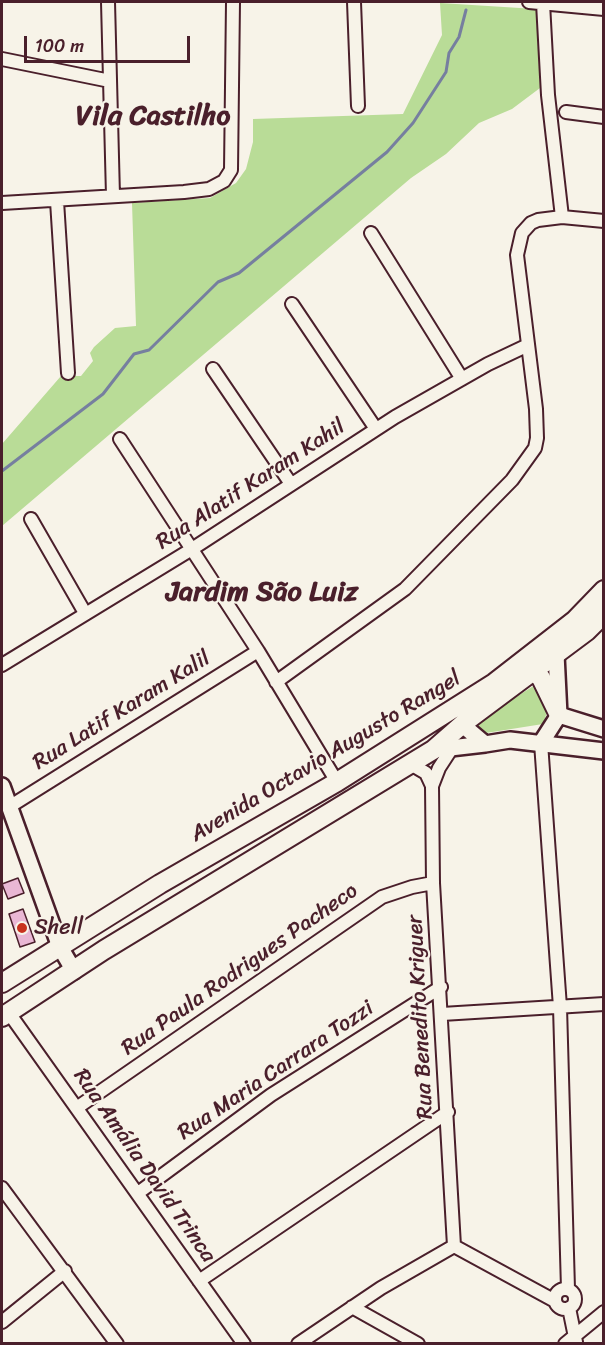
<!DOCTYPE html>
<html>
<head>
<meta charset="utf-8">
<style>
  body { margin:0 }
  #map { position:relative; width:605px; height:1345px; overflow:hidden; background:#f7f3e8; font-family:Sriracha,sans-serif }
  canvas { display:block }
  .frame { position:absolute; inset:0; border:3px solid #4a1f2b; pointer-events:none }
  .scale { position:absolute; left:24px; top:36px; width:166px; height:27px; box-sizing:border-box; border:3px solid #4a1f2b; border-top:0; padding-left:8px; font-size:18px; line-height:21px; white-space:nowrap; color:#4a1f2b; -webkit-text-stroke:4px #f7f3e8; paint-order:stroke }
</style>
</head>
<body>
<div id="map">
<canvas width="605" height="1345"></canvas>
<div class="frame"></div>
<div class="scale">100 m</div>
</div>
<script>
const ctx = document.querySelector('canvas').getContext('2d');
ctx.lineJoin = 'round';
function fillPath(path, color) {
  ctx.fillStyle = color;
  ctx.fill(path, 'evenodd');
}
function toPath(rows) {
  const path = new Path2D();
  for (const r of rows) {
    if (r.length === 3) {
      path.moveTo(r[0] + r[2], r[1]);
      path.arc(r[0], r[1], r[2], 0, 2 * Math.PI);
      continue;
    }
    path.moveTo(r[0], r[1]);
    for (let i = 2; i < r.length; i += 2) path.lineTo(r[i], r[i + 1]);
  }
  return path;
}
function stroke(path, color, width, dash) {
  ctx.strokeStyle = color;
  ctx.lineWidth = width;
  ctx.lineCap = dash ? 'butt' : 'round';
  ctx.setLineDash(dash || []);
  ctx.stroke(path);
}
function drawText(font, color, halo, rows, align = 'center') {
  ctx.font = font + ' Sriracha,sans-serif';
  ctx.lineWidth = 4.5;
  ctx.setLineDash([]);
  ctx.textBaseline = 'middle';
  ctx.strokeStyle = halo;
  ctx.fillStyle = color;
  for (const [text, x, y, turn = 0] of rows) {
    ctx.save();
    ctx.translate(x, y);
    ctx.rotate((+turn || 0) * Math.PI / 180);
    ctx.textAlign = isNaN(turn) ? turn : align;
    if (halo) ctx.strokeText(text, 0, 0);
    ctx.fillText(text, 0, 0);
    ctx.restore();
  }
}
const green = toPath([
  [440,3,536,9,540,88,512,109,479,123,446,154,411,178,2,526,2,444,61,376,81,376,93,361,90,353,94,347,115,328,136,326,132,203,210,198,236,183,246,169,253,142,253,119,403,114,442,35],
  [535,685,548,709,543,724,486,733,475,723]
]);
const stream = toPath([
  [2,471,103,394,134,354,149,350,218,282,239,273,387,152,413,123,446,72,449,53,459,37,466,10]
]);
const building = toPath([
  [18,878,24,893,8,899,2,884,18,878],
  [23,909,35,942,20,947,9,914,23,909]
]);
const minor = toPath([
  [108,2,113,196],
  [354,2,358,106],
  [529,2,604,9],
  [543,3,548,95,562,217],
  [2,59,110,81],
  [566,112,604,117],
  [57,201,68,373],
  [2,203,184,192,209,189,224,181,231,170,233,2],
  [371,233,462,379],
  [292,304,376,429],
  [213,369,291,484],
  [120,439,258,651,337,782],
  [31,519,85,613],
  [2,665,192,549,395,417,488,364,526,346],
  [276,682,405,589,512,480,535,448,537,438,536,409,517,255,522,233,531,223,538,220,562,217,604,221],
  [541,743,560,1007,568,1289],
  [409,763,426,773,432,786,439,768,452,748],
  [432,786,433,883,454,1246],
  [9,807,258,651],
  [9,1013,244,1344],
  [442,1014,604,1004],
  [78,1107,382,897,412,887,433,883],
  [2,1188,117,1344],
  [138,1193,271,1095,441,987],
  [454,1246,555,1301],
  [199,1281,448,1112],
  [565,1299,10],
  [352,1307,418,1344],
  [569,1308,576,1342],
  [2,1322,65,1271],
  [298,1344,381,1288,454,1246],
  [565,1344,604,1312]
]);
const tertiary = toPath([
  [556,654,559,715,604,729],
  [465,722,465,727,485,744,510,740,604,751],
  [541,743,559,715],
  [433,750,485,744],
  [2,786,60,947,74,971]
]);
const secondary = toPath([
  [524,670,533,671,541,678,559,715],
  [2,983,160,884,337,782,494,683,575,620,604,590],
  [2,1017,104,950,433,750,465,722,587,631,604,614]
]);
const markers = [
  [22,928,6,"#c8321e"]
];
const streetNames = [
  ["Rua Alatif Karam Kahil",251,485,-33],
  ["Rua Latif Karam Kalil",122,711,-32],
  ["Avenida Octavio Augusto Rangel",326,757,-31],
  ["Rua Paula Rodrigues Pacheco",240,970,-35],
  ["Rua Benedito Kriguer",421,1017,-93],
  ["Rua Maria Carrara Tozzi",276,1071,-34],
  ["Rua Amália David Trinca",144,1166,55]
];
const poiNames = [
  ["Shell",34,928]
];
const districtNames = [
  ["Vila Castilho",153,117],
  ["Jardim São Luiz",262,593]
];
fillPath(green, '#b9dc97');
stroke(stream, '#767f9f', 3);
fillPath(building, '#e9b7d4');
stroke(building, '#4a1f2b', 1.5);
stroke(minor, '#4a1f2b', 16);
stroke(tertiary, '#4a1f2b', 20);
stroke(secondary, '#4a1f2b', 22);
stroke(minor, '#f7f3e8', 12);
stroke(tertiary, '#f7f3e8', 15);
stroke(secondary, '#f7f3e8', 18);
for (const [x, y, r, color] of markers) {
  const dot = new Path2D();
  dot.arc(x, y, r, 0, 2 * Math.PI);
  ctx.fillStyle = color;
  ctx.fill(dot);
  stroke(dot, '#f7f3e8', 2);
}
drawText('22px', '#4a1f2b', '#f7f3e8', streetNames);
drawText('22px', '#4a1f2b', '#f7f3e8', poiNames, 'left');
drawText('bold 28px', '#4a1f2b', '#f7f3e8', districtNames);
</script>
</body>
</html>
